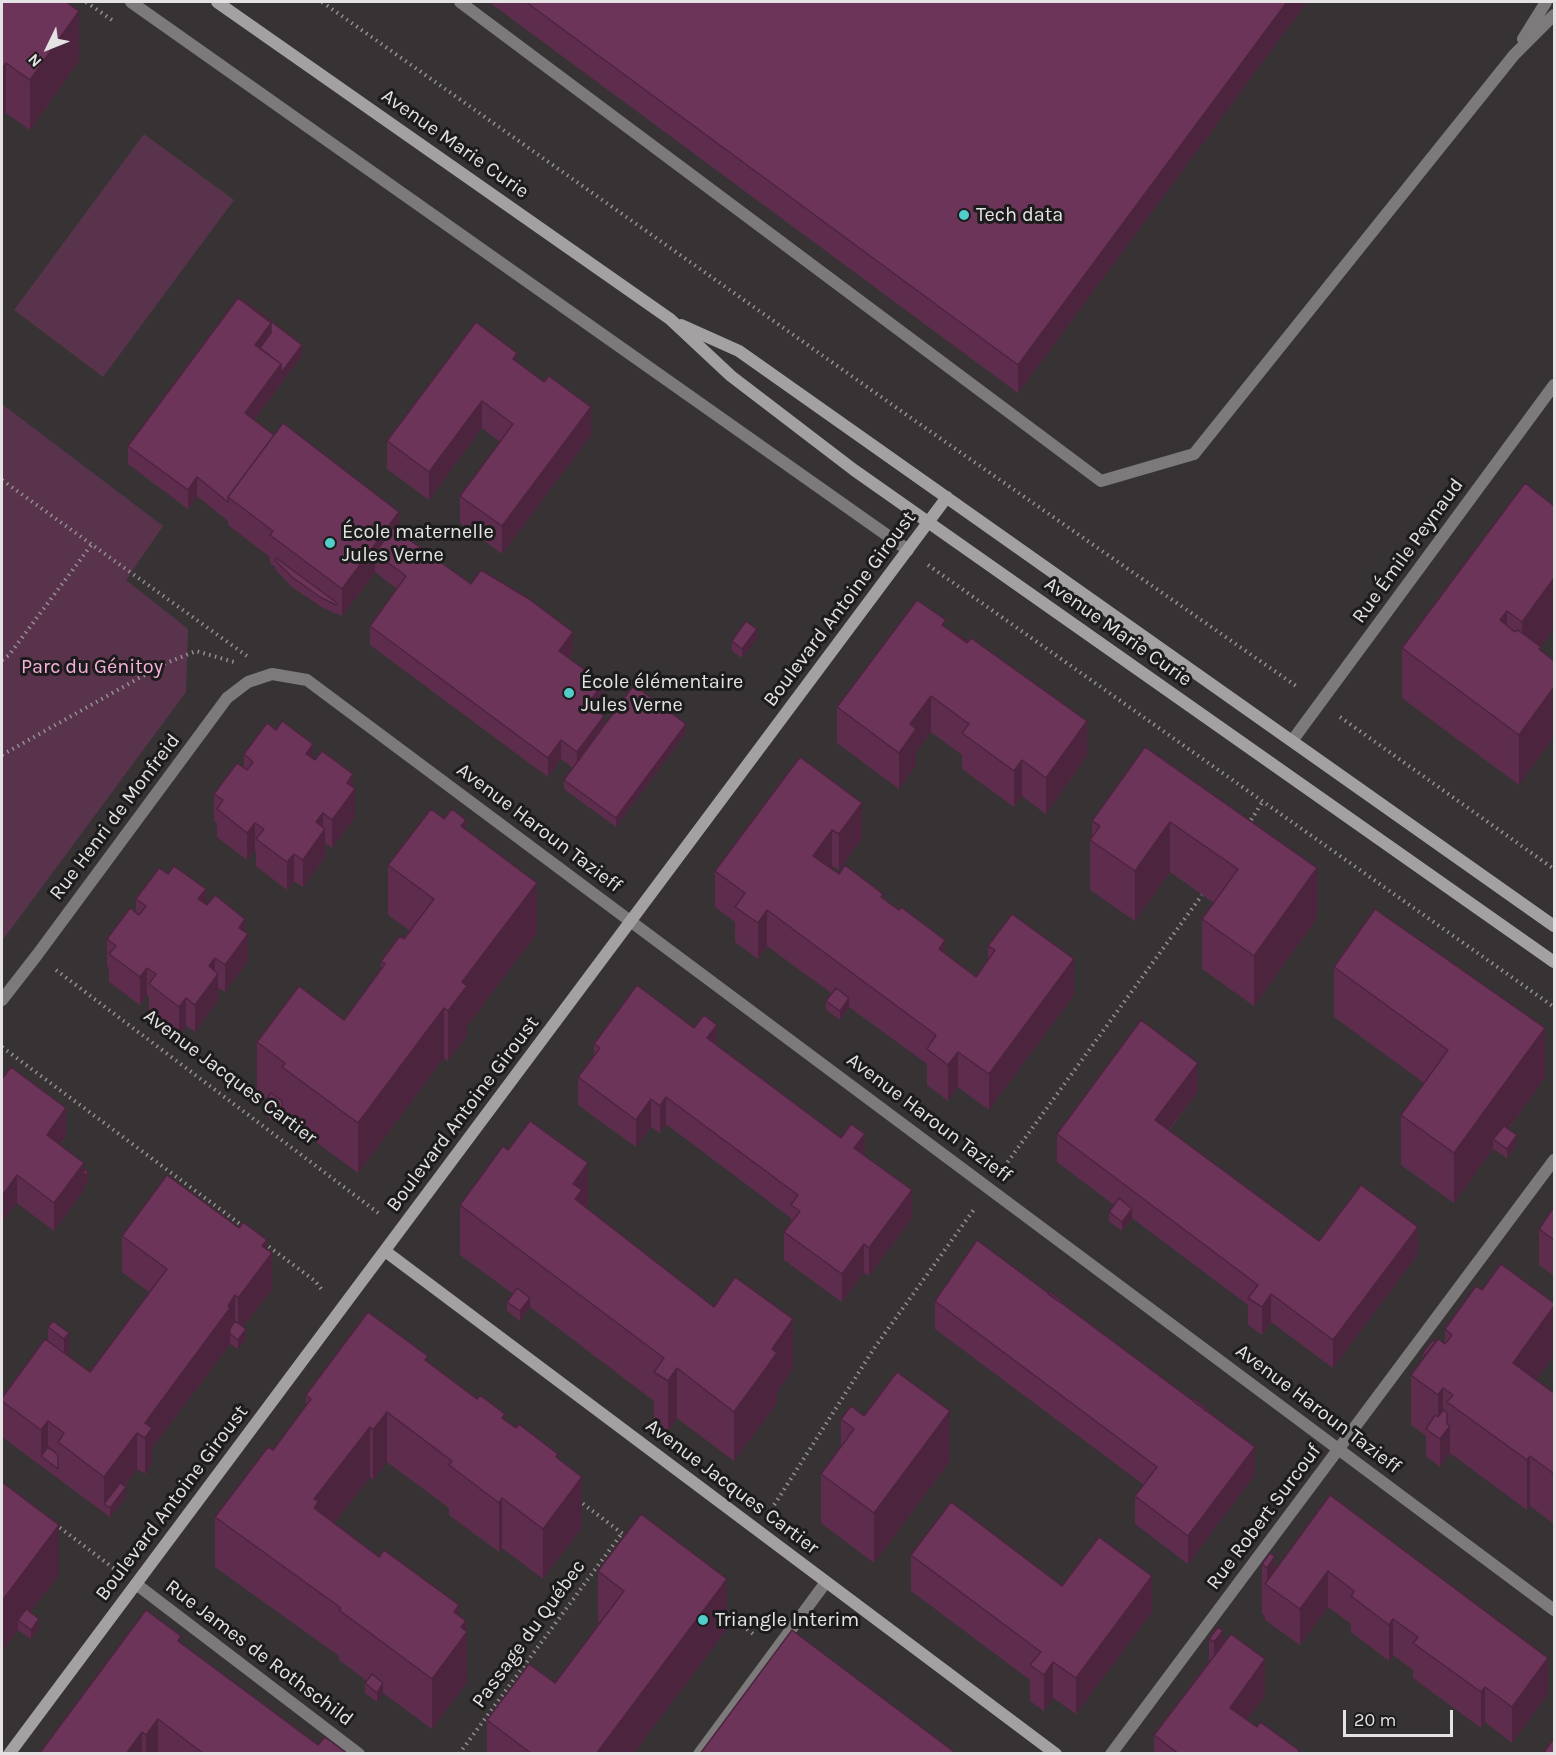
<!DOCTYPE html>
<html>
<head>
<meta charset="utf-8">
<style>
  body { margin:0 }
  #map { position:relative; width:1556px; height:1755px; overflow:hidden; background:#373335; font-family:Karla,sans-serif }
  canvas { display:block }
  .frame { position:absolute; inset:0; border:3px solid #e5e2e3; pointer-events:none }
  .north { position:absolute; left:18px; top:18px; width:60px; height:60px; -webkit-text-stroke:4px #1d1c1d; paint-order:stroke; rotate:227deg; font-size:16px; font-weight:700; line-height:24px; text-align:center; color:#e5e2e3 }
  .north::after { content:''; display:block; margin:auto; width:21px; height:27px; background:#e5e2e3; clip-path:polygon(50% 0,100% 100%,50% 72%,0 100%) }
  .scale { position:absolute; left:1343px; top:1710px; width:110px; height:27px; box-sizing:border-box; border:3px solid #e5e2e3; border-top:0; padding-left:8px; font-size:18px; line-height:21px; white-space:nowrap; color:#e5e2e3; -webkit-text-stroke:4px #1d1c1d; paint-order:stroke }
</style>
</head>
<body>
<div id="map">
<canvas width="1556" height="1755"></canvas>
<div class="frame"></div>
<div class="north">N</div>
<div class="scale">20 m</div>
</div>
<script>
const ctx = document.querySelector('canvas').getContext('2d');
ctx.lineJoin = 'round';
function fillPath(path, color) {
  ctx.fillStyle = color;
  ctx.fill(path, 'evenodd');
}
function toPath(rows) {
  const path = new Path2D();
  for (const r of rows) {
    path.moveTo(r[0], r[1]);
    for (let i = 2; i < r.length; i += 2) path.lineTo(r[i], r[i + 1]);
  }
  return path;
}
function stroke(path, color, width, dash) {
  ctx.strokeStyle = color;
  ctx.lineWidth = width;
  ctx.lineCap = dash ? 'butt' : 'round';
  ctx.setLineDash(dash || []);
  ctx.stroke(path);
}
function drawText(font, color, halo, rows, align = 'center') {
  ctx.font = font + ' Karla,sans-serif';
  ctx.lineWidth = 6;
  ctx.setLineDash([]);
  ctx.textBaseline = 'middle';
  ctx.strokeStyle = halo;
  ctx.fillStyle = color;
  for (const [text, x, y, turn = 0] of rows) {
    ctx.save();
    ctx.translate(x, y);
    ctx.rotate((+turn || 0) * Math.PI / 180);
    ctx.textAlign = isNaN(turn) ? turn : align;
    if (halo) ctx.strokeText(text, 0, 0);
    ctx.fillText(text, 0, 0);
    ctx.restore();
  }
}
const green = toPath([
  [144,134,234,200,103,377,14,310],
  [2,404,163,526,126,580,188,629,186,692,2,941]
]);
const path = toPath([
  [86,2,112,20],
  [322,2,911,418,1299,688],
  [2,480,247,656],
  [928,565,1554,1007],
  [2,660,9,655,92,544],
  [1340,717,1554,869],
  [2,755,164,664,196,651,234,662],
  [1248,825,1263,801],
  [56,970,381,1215],
  [2,1047,244,1227],
  [1004,1167,1202,895],
  [264,1243,315,1281,323,1291],
  [578,1500,627,1537],
  [771,1510,875,1347,975,1208],
  [55,1524,116,1570],
  [723,1611,756,1636],
  [459,1754,622,1533]
]);
const lane = toPath([
  [131,2,908,550],
  [460,2,1101,481,1194,454,1514,55,1554,15],
  [1523,39,1546,2]
]);
const street = toPath([
  [1292,741,1554,385],
  [2,1000,37,955,227,698,248,682,272,674,307,680,1554,1610],
  [136,1584,359,1754],
  [699,1754,826,1582],
  [1111,1754,1554,1160]
]);
const secondary = toPath([
  [217,2,670,319,731,376,854,470,1554,962],
  [681,325,739,351,1554,926],
  [385,1251,1056,1754],
  [9,1754,947,497]
]);
const wall = toPath([
  [2,2,79,61,30,130,6,113],
  [489,2,1307,2,1018,393],
  [302,355,254,420,399,532,471,584,573,651,568,658,603,702,597,711,604,726,686,733,616,827,564,789,564,780,573,768,561,759,548,777,370,645,370,626,397,589,375,572,342,616,337,613,336,614,320,606,292,587,275,569,275,567,270,563,270,557,228,525,228,521,197,496,188,509,128,464,128,446],
  [517,362,591,435,502,554,460,523,460,496,500,442,482,428,429,500,387,469,387,441],
  [1554,506,1541,647,1519,785,1402,698,1402,648],
  [946,627,1087,756,1046,814,1022,796,1014,807,962,769,962,755,931,732,916,752,916,765,899,789,837,743,837,707],
  [757,638,742,658,732,651,732,641],
  [1145,747,1317,918,1254,1006,1202,969,1202,919,1214,903,1170,872,1135,921,1090,890,1090,840,1092,837,1092,821],
  [244,754,313,759,353,787,355,817,332,848,325,843,325,857,303,887,294,881,287,890,256,866,256,851,255,850,247,860,217,837,217,823,214,821,214,794,244,768],
  [800,757,862,839,839,870,832,866,830,868,839,874,883,898,945,954,976,977,988,960,988,946,1074,995,989,1110,958,1087,948,1101,927,1085,927,1064,849,1007,840,1020,826,1010,826,1001,831,993,767,946,758,959,735,942,735,922,715,907,715,871],
  [444,819,466,830,537,933,467,1026,467,1036,448,1061,444,1058,358,1173,282,1117,277,1124,263,1113,263,1104,266,1099,257,1092,257,1042,344,1020,381,970,381,961,404,939,410,931,388,915,388,865],
  [136,899,206,904,245,932,248,961,225,992,218,988,218,1001,195,1032,186,1026,179,1035,149,1012,149,997,147,995,140,1005,109,982,109,968,107,966,107,939,136,913],
  [1334,967,1545,1078,1508,1129,1517,1145,1507,1158,1493,1149,1454,1203,1401,1165,1401,1115,1424,1083,1334,1017],
  [594,1044,717,1046,865,1156,912,1218,869,1276,864,1272,842,1302,784,1260,784,1232,791,1224,791,1218,666,1124,660,1133,651,1127,636,1147,578,1105,578,1077,594,1055],
  [2,1079,66,1136,60,1145,84,1169,88,1181,84,1187,84,1190,54,1231,17,1203],
  [1198,1091,1169,1130,1319,1241,1418,1254,1333,1368,1271,1322,1262,1335,1248,1325,1248,1305,1132,1218,1122,1231,1109,1221,1109,1212,1114,1205,1057,1162,1057,1134],
  [1554,1196,1554,1276,1539,1265,1539,1229,1553,1209,1553,1198],
  [460,1205,588,1209,793,1369,777,1392,777,1403,734,1461,677,1418,668,1431,654,1422,654,1401,530,1307,520,1321,507,1311,507,1302,513,1294,460,1255],
  [122,1236,267,1249,272,1289,243,1327,246,1339,238,1349,230,1344,152,1448,152,1464,145,1474,137,1469,125,1486,126,1497,110,1517,2,1437,2,1398,48,1341,48,1327,69,1333,69,1357,90,1372,149,1292,122,1272],
  [935,1301,1062,1304,1207,1412,1255,1475,1188,1564,1135,1524,1135,1496,1144,1485,935,1329],
  [1445,1329,1554,1355,1536,1380,1554,1393,1554,1524,1530,1506,1527,1510,1450,1453,1440,1467,1426,1456,1426,1436,1411,1425,1411,1375,1423,1359,1423,1353,1435,1342,1445,1344],
  [428,1362,558,1459,582,1527,543,1579,502,1548,499,1552,449,1515,449,1508,387,1462,373,1480,370,1477,334,1523,459,1615,466,1631,467,1682,432,1729,383,1693,377,1702,365,1693,365,1683,367,1681,339,1660,339,1656,215,1567,215,1517,273,1450,306,1406,306,1395],
  [864,1416,950,1461,874,1563,821,1523,821,1474,841,1447,841,1419],
  [2,1482,59,1575,30,1612,39,1628,31,1639,18,1630,2,1651],
  [1330,1495,1548,1694,1512,1743,1485,1722,1481,1728,1413,1678,1413,1670,1393,1655,1389,1661,1351,1632,1351,1624,1328,1607,1300,1645,1265,1620,1265,1616,1262,1614,1262,1564,1275,1571],
  [911,1555,1062,1586,1152,1612,1076,1714,1053,1698,1044,1711,1030,1701,1030,1680,911,1591],
  [598,1571,727,1629,633,1754,487,1754,487,1720,555,1683,600,1623,598,1621],
  [1209,1639,1223,1645,1265,1695,1247,1720,1299,1754,1154,1754,1154,1735,1209,1662],
  [181,1643,318,1745,345,1754,39,1754]
]);
const shadedWall = toPath([
  [1287,2,1307,2,1018,393,1018,365],
  [79,11,79,61,30,130,30,80],
  [6,63,6,113,2,119,2,69],
  [271,323,271,342,255,354,255,345],
  [302,345,302,355,245,432,245,413,281,364],
  [517,353,517,381,513,359],
  [482,401,482,428,429,500,429,472],
  [591,407,591,435,502,554,502,526],
  [197,477,197,496,188,509,188,490],
  [399,512,399,539,375,553,375,572,342,616,342,589],
  [1554,578,1554,628,1541,647,1541,697,1522,672,1522,622],
  [1507,611,1507,661,1500,620],
  [757,629,757,638,742,658,742,649],
  [573,632,573,651,559,670,559,651],
  [603,683,603,702,588,723,588,704],
  [1554,687,1554,737,1519,785,1519,735],
  [931,696,931,732,916,752,916,765,899,789,899,753,910,724],
  [604,716,604,735,577,771,577,752],
  [1087,721,1087,756,1046,814,1046,778],
  [686,724,686,733,616,827,616,818],
  [561,740,561,759,548,777,548,758],
  [313,744,313,772,306,754],
  [1022,760,1022,796,1014,807,1014,771],
  [353,774,353,792,355,789,355,817,332,848,332,820,347,783],
  [862,803,862,839,839,870,839,834],
  [323,813,323,833,325,829,325,857,303,887,303,860,316,822],
  [466,820,466,870,461,826],
  [1170,822,1170,872,1135,921,1135,871],
  [255,823,255,850,247,860,247,833],
  [832,830,832,866,813,891,813,856],
  [294,854,294,881,287,890,287,862],
  [1317,868,1317,918,1254,1006,1254,956],
  [537,883,537,933,467,1026,467,1036,448,1061,448,1011,462,982],
  [206,889,206,916,198,899],
  [767,910,767,946,758,959,758,923],
  [245,919,245,937,248,934,248,961,225,992,225,965,239,928],
  [945,940,945,976,939,949],
  [215,958,215,978,218,974,218,1001,195,1032,195,1005,209,966],
  [1074,959,1074,995,989,1110,989,1074],
  [147,968,147,995,140,1005,140,977],
  [186,998,186,1026,179,1035,179,1007],
  [849,998,849,1007,840,1020,840,1011],
  [444,1008,444,1058,358,1173,358,1123],
  [717,1025,717,1052,707,1038],
  [1545,1028,1545,1078,1498,1142,1493,1139,1493,1149,1454,1203,1454,1153],
  [958,1052,958,1087,948,1101,948,1065],
  [1198,1063,1198,1091,1155,1147,1155,1120],
  [666,1097,666,1124,660,1133,660,1106],
  [651,1099,651,1127,636,1147,636,1120],
  [282,1107,282,1117,277,1124,277,1114],
  [66,1108,66,1136,47,1163,47,1135],
  [865,1134,865,1162,854,1148],
  [1517,1135,1517,1145,1507,1158,1507,1149],
  [84,1163,84,1177,88,1172,88,1181,84,1187,84,1190,54,1231,54,1203],
  [588,1163,588,1213,582,1240,573,1184],
  [17,1175,17,1203,2,1223,2,1196],
  [912,1190,912,1218,869,1276,869,1248],
  [1132,1209,1132,1218,1122,1231,1122,1222],
  [1418,1227,1418,1254,1333,1368,1333,1340],
  [267,1240,267,1259,272,1253,272,1289,238,1333,238,1298,262,1246],
  [864,1244,864,1272,842,1302,842,1274],
  [1271,1294,1271,1322,1262,1335,1262,1307],
  [235,1295,235,1331,230,1334,230,1344,152,1448,152,1464,145,1474,145,1423],
  [530,1298,530,1307,520,1321,520,1311],
  [1554,1306,1554,1355,1513,1413,1513,1363],
  [793,1319,793,1369,777,1392,777,1403,734,1461,734,1412,772,1349],
  [246,1329,246,1339,238,1349,238,1340],
  [69,1333,69,1383,64,1389,64,1339],
  [677,1368,677,1418,668,1431,668,1381],
  [1443,1388,1443,1434,1450,1426,1450,1453,1440,1467,1440,1439,1438,1438,1438,1395],
  [950,1411,950,1461,874,1563,874,1513],
  [387,1412,387,1462,373,1480,373,1430],
  [48,1421,48,1457,41,1456,41,1466,41,1430],
  [370,1427,370,1477,319,1543,314,1508,314,1499],
  [137,1433,137,1469,109,1507,104,1504,104,1477],
  [1255,1447,1255,1475,1188,1564,1188,1536],
  [1530,1456,1530,1506,1527,1510,1527,1460],
  [582,1477,582,1527,543,1579,543,1529],
  [126,1487,126,1497,110,1517,110,1508],
  [502,1498,502,1548,499,1552,499,1503],
  [59,1525,59,1575,22,1623,18,1620,18,1630,2,1651,2,1601],
  [1275,1556,1275,1591,1267,1585,1267,1568],
  [1328,1571,1328,1607,1300,1645,1300,1609],
  [1152,1576,1152,1612,1076,1714,1076,1678],
  [727,1579,727,1629,633,1754,596,1754],
  [459,1605,459,1642,461,1627,466,1621,467,1682,432,1729,432,1679,454,1612],
  [39,1619,39,1628,31,1639,31,1630],
  [1393,1619,1393,1655,1389,1661,1389,1625],
  [1223,1631,1223,1681,1214,1692,1214,1642],
  [1548,1658,1548,1694,1512,1743,1512,1707],
  [1265,1659,1265,1695,1230,1744,1230,1708],
  [1053,1662,1053,1698,1044,1711,1044,1675],
  [383,1683,383,1693,377,1702,377,1693],
  [1485,1687,1485,1722,1481,1728,1481,1692],
  [158,1719,158,1754,146,1754,146,1735],
  [142,1732,142,1754,126,1754]
]);
const building = toPath([
  [2,2,66,2,79,11,30,80,6,63,2,69,2,2],
  [526,2,1287,2,1018,365,526,2],
  [238,298,271,323,255,345,281,364,245,413,274,435,228,497,228,502,197,477,188,490,128,446,238,298],
  [243,300,302,345,281,373,281,364,260,348,271,333,271,323,242,301,243,300],
  [476,322,517,353,513,359,544,382,549,376,591,407,502,526,460,496,513,424,482,401,429,472,387,441,476,322],
  [283,423,399,512,342,589,270,535,273,531,228,497,283,423],
  [1525,483,1554,506,1554,578,1522,622,1507,611,1500,620,1515,632,1518,630,1541,647,1539,649,1554,661,1554,687,1519,735,1402,648,1525,483],
  [393,528,471,584,481,570,529,599,573,632,559,651,603,683,588,704,604,716,577,752,561,740,548,758,370,626,406,576,375,553,393,528],
  [276,558,337,603,336,605,320,597,292,577,275,560,276,558],
  [917,600,946,620,942,625,967,643,971,638,1087,721,1046,778,1022,760,1014,771,962,733,969,724,931,696,910,724,916,729,899,753,837,707,917,600],
  [746,621,757,629,742,649,732,641,746,621],
  [955,633,968,642,967,643,955,634,955,633],
  [634,685,686,724,616,818,564,780,634,685],
  [282,721,313,744,306,754,315,760,322,751,353,774,347,783,355,789,332,820,323,813,316,822,325,829,303,860,294,854,287,862,256,839,264,829,255,823,247,833,217,809,223,800,214,794,237,763,247,770,253,762,244,754,267,723,276,730,282,721],
  [1145,747,1317,868,1254,956,1202,919,1238,869,1170,822,1135,871,1090,840,1100,826,1092,821,1145,747],
  [800,757,862,803,839,834,832,830,813,856,839,874,845,865,883,894,881,897,899,910,901,907,945,940,939,949,976,977,995,950,988,946,1012,914,1074,959,989,1074,958,1052,948,1065,927,1049,936,1035,767,910,758,923,735,907,745,893,715,871,800,757],
  [431,809,444,819,452,809,466,820,461,826,537,883,462,982,467,986,448,1011,444,1008,358,1123,282,1067,285,1063,257,1042,299,986,344,1020,385,964,381,961,400,936,404,939,434,899,388,865,431,809],
  [174,866,206,889,198,899,207,905,215,895,245,919,239,928,248,934,225,965,215,958,209,966,218,974,195,1005,186,998,179,1007,149,984,156,974,147,968,140,977,109,954,116,946,107,939,130,908,139,915,146,906,136,899,159,868,168,874,174,866],
  [1375,909,1545,1028,1454,1153,1401,1115,1448,1050,1334,967,1375,909],
  [637,985,694,1028,704,1015,717,1025,707,1038,841,1138,851,1124,865,1134,854,1148,912,1190,869,1248,864,1244,842,1274,784,1232,800,1211,791,1205,798,1195,666,1097,660,1106,651,1099,636,1120,578,1077,600,1048,594,1044,637,985],
  [836,988,849,998,840,1011,826,1001,836,988],
  [1141,1020,1198,1063,1155,1120,1319,1241,1361,1185,1418,1227,1333,1340,1271,1294,1262,1307,1248,1298,1258,1285,1057,1134,1141,1020],
  [11,1067,66,1108,47,1135,84,1163,54,1203,17,1175,2,1196,2,1079,11,1067],
  [271,1093,282,1101,282,1107,277,1114,263,1104,271,1093],
  [530,1121,588,1163,573,1184,582,1190,575,1199,714,1307,735,1277,793,1319,772,1349,777,1353,734,1412,677,1368,668,1381,654,1372,664,1358,460,1205,503,1146,508,1150,530,1121],
  [1504,1126,1517,1135,1507,1149,1493,1139,1504,1126],
  [84,1169,88,1172,84,1177,84,1169],
  [167,1175,239,1228,243,1222,267,1240,262,1246,272,1253,238,1298,235,1295,228,1306,230,1308,145,1423,152,1428,145,1438,137,1433,104,1477,58,1442,64,1433,48,1421,41,1430,2,1401,2,1398,45,1339,90,1372,167,1269,122,1236,167,1175],
  [1119,1198,1132,1209,1122,1222,1109,1212,1119,1198],
  [1554,1207,1554,1240,1539,1229,1554,1207],
  [977,1240,1255,1447,1188,1536,1135,1496,1157,1467,935,1301,977,1240],
  [1501,1264,1554,1303,1554,1306,1513,1363,1554,1393,1554,1474,1530,1456,1527,1460,1447,1402,1453,1395,1443,1388,1438,1395,1411,1375,1438,1339,1445,1344,1452,1335,1445,1329,1476,1286,1482,1290,1501,1264],
  [517,1288,530,1298,520,1311,507,1302,517,1288],
  [1050,1292,1062,1301,1061,1303,1048,1294,1050,1292],
  [368,1312,428,1356,425,1360,477,1399,480,1395,505,1414,502,1418,516,1428,519,1424,520,1425,558,1454,556,1457,582,1477,543,1529,502,1498,499,1503,449,1465,452,1461,387,1412,373,1430,370,1427,314,1499,319,1501,314,1508,379,1557,384,1550,459,1605,454,1612,466,1621,461,1627,467,1632,432,1679,339,1610,341,1608,215,1517,268,1447,273,1450,311,1399,306,1395,368,1312],
  [53,1321,69,1333,64,1339,48,1327,53,1321],
  [235,1321,246,1329,238,1340,230,1334,230,1328,235,1321],
  [1433,1340,1435,1342,1425,1355,1423,1353,1433,1340],
  [897,1372,950,1411,874,1513,821,1474,854,1429,841,1419,851,1406,864,1416,897,1372],
  [1194,1399,1207,1409,1206,1411,1193,1401,1194,1399],
  [1443,1410,1447,1413,1447,1424,1450,1426,1440,1439,1426,1429,1435,1415,1438,1417,1443,1410],
  [48,1447,58,1455,58,1469,41,1456,48,1447],
  [2,1482,59,1525,2,1601,2,1482],
  [120,1483,126,1487,110,1508,104,1504,120,1483],
  [1330,1495,1548,1658,1512,1707,1485,1687,1481,1692,1413,1643,1418,1637,1393,1619,1389,1625,1351,1596,1354,1591,1328,1571,1300,1609,1265,1584,1330,1495],
  [951,1502,1062,1586,1099,1537,1152,1576,1076,1678,1053,1662,1044,1675,1030,1665,1041,1652,911,1555,951,1502],
  [641,1514,727,1579,596,1754,532,1754,487,1720,529,1664,555,1683,624,1591,598,1571,641,1514],
  [1270,1553,1275,1556,1267,1568,1262,1564,1270,1553],
  [26,1609,39,1619,31,1630,18,1620,26,1609],
  [146,1610,181,1636,178,1641,318,1745,325,1737,345,1752,344,1754,204,1754,158,1719,146,1735,142,1732,126,1754,39,1754,146,1610],
  [1218,1627,1223,1631,1214,1642,1209,1639,1218,1627],
  [792,1630,957,1754,700,1754,792,1630],
  [1231,1634,1265,1659,1230,1708,1257,1727,1260,1722,1299,1750,1297,1754,1179,1754,1154,1735,1231,1634],
  [372,1674,383,1683,377,1693,365,1683,372,1674],
  [1554,1738,1554,1754,1543,1754,1554,1738]
]);
const markers = [
  [964,215,6,"#53cdc9"],
  [330,543,6,"#53cdc9"],
  [569,693,6,"#53cdc9"],
  [703,1620,6,"#53cdc9"]
];
const streetNames = [
  ["Avenue Marie Curie",455,144,35],
  ["Rue Émile Peynaud",1408,551,-54],
  ["Boulevard Antoine Giroust",840,609,-53],
  ["Avenue Marie Curie",1118,632,35],
  ["Rue Henri de Monfreid",115,817,-53],
  ["Avenue Haroun Tazieff",539,828,37],
  ["Avenue Jacques Cartier",230,1077,37],
  ["Boulevard Antoine Giroust",463,1114,-53],
  ["Avenue Haroun Tazieff",929,1118,37],
  ["Avenue Haroun Tazieff",1318,1409,37],
  ["Avenue Jacques Cartier",732,1487,37],
  ["Boulevard Antoine Giroust",172,1503,-53],
  ["Rue Robert Surcouf",1264,1517,-53],
  ["Passage du Québec",529,1634,-54],
  ["Rue James de Rothschild",259,1653,37]
];
const poiNames = [
  ["Tech data",976,215],
  ["École maternelle",342,532],
  ["Jules Verne",342,555],
  ["École élémentaire",581,682],
  ["Jules Verne",581,705],
  ["Triangle Interim",715,1620]
];
const parkNames = [
  ["Parc du Génitoy",92,667]
];
fillPath(green, '#59334b');
stroke(path, '#949192', 4, [1.5, 4.5]);
stroke(lane, '#7c7a7b', 12);
stroke(street, '#7c7a7b', 12);
stroke(secondary, '#a4a1a3', 12);
fillPath(wall, '#5e2d4d');
fillPath(shadedWall, '#4c243e');
fillPath(building, '#6d3459');
stroke(building, '#4c243e', 1.5);
for (const [x, y, r, color] of markers) {
  const dot = new Path2D();
  dot.arc(x, y, r, 0, 2 * Math.PI);
  ctx.fillStyle = color;
  ctx.fill(dot);
  stroke(dot, '#1d1c1d', 2);
}
drawText('20px', '#e5e2e3', '#1d1c1d', streetNames);
drawText('20px', '#e5e2e3', '#1d1c1d', poiNames, 'left');
drawText('20px', '#f8b1dd', '#1d1c1d', parkNames);
</script>
</body>
</html>
